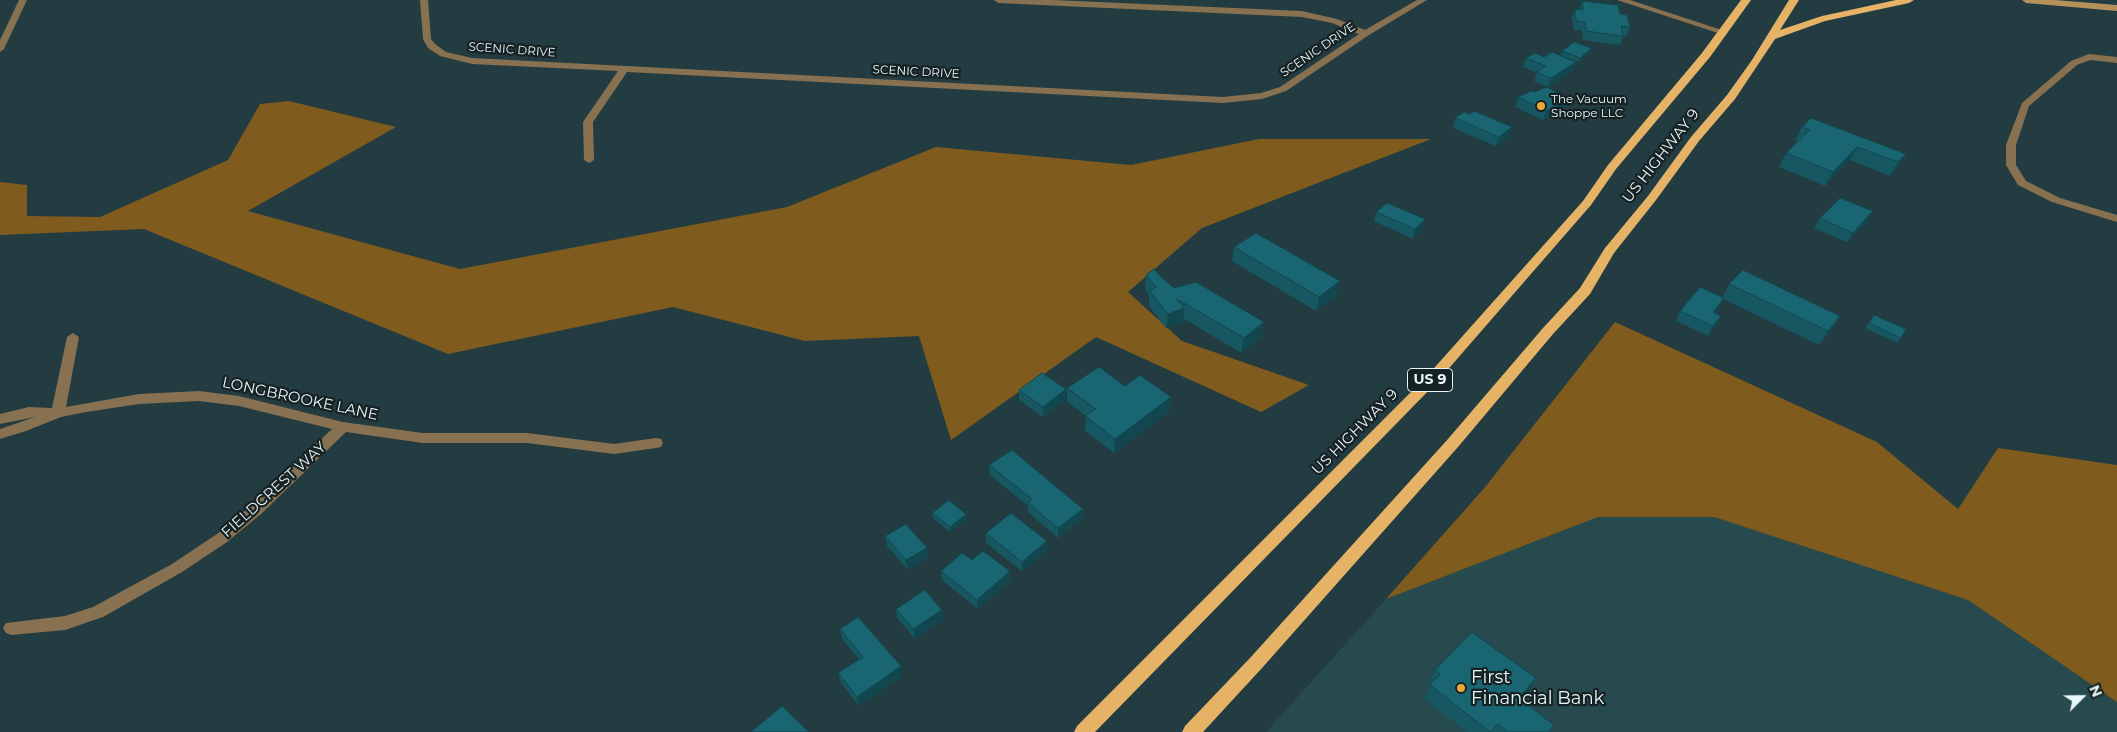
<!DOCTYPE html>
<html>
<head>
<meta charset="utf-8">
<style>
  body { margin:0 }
  #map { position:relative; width:2117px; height:732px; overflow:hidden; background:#233c41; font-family:Montserrat,sans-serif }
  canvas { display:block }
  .north { position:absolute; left:2057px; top:672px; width:50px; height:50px; -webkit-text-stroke:4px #162123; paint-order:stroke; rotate:67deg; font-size:14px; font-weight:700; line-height:20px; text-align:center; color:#e7f6f9 }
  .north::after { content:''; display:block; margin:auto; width:18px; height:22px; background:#e7f6f9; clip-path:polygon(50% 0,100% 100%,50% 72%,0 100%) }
</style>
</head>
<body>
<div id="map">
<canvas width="2117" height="732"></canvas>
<div class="north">N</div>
</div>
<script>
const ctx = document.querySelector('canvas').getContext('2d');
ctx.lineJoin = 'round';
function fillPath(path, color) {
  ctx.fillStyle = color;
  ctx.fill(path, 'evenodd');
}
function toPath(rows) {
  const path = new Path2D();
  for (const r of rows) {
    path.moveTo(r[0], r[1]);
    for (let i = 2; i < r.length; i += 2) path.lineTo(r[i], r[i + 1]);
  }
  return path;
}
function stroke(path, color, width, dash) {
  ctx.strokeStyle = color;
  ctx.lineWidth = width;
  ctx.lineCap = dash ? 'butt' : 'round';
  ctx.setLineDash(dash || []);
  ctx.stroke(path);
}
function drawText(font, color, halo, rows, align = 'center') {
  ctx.font = font + ' Montserrat,sans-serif';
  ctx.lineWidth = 4.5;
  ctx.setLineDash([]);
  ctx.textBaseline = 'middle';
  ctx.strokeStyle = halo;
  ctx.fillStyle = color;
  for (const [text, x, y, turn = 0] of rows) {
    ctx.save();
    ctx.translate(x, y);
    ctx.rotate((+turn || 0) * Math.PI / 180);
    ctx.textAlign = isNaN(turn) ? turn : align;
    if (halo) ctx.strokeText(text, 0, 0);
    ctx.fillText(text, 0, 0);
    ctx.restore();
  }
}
const built = toPath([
  [1598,517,1714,517,1968,600,2117,702,2117,732,1266,732,1386,599]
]);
const green = toPath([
  [289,101,396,127,248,211,460,269,787,207,936,147,1131,165,1259,139,1431,139,1202,228,1128,292,1182,341,1309,385,1261,412,1096,337,951,440,919,336,805,341,673,307,448,354,144,229,0,235,0,182,27,185,27,216,100,217,228,160,260,104],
  [1615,322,1877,442,1958,509,1998,448,2117,465,2117,702,1968,600,1714,517,1598,517,1386,599,1486,486]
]);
const minor = toPath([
  [420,0,428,0,431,39,435,44,446,52,472,58,1223,97,1261,93,1280,87,1359,34,1332,23,1302,17,998,3,994,0,1053,0,1302,11,1337,19,1365,30,1417,0,1427,0,1369,35,1286,91,1262,99,1223,103,627,72,593,122,594,160,589,163,584,160,583,122,618,71,472,64,440,56,428,48,423,39,420,0],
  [1617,0,1630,0,1728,32,1721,34,1617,0],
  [2089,54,2117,57,2117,63,2090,60,2077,65,2029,106,2016,145,2016,165,2026,181,2060,198,2117,215,2117,222,2052,202,2018,185,2006,165,2006,145,2022,103,2071,61,2089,54],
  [73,333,79,337,66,407,139,394,199,391,239,396,343,422,423,433,527,433,614,444,656,438,661,439,663,443,661,447,656,448,614,454,527,443,423,443,346,432,261,514,227,542,182,572,103,617,65,630,11,635,6,633,3,628,6,623,65,616,93,607,172,564,217,534,251,506,332,429,239,406,199,401,139,404,86,412,61,417,26,431,0,439,0,429,35,417,0,424,0,414,29,407,52,408,67,337,73,333]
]);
const tertiary = toPath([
  [19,0,27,0,4,49,0,52,0,40,19,0]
]);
const secondary = toPath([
  [2022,0,2055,0,2117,5,2117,11,2026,3,2022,0]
]);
const trunk = toPath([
  [1741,0,1751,0,1710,57,1616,169,1591,205,1437,382,1095,732,1074,732,1077,726,1427,376,1583,201,1608,165,1702,53,1741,0],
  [1789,0,1799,0,1780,30,1822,16,1896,0,1914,0,1909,3,1825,21,1775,39,1735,99,1699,141,1656,200,1614,253,1590,294,1553,334,1458,447,1262,668,1203,732,1182,732,1185,726,1250,658,1448,439,1543,328,1580,288,1605,248,1648,196,1691,137,1727,95,1752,60,1789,0]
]);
const wall = toPath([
  [1582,1,1620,14,1630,27,1626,36,1623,36,1620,45,1583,40,1582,30,1574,30,1572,18,1575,9,1579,10],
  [1562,51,1591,53,1579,62,1563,56,1573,71,1548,87,1534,81,1537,73,1523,67,1526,58,1561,55],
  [1535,92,1566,107,1543,120,1515,107,1518,97],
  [1455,118,1509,136,1496,146,1453,128],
  [1802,127,1906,154,1898,167,1890,176,1850,160,1825,186,1779,167,1786,153,1798,141,1795,140],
  [1376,212,1423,229,1413,239,1374,221],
  [1820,218,1868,221,1847,242,1814,228],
  [1234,247,1337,296,1316,311,1232,261],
  [1146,275,1161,277,1174,288,1262,337,1241,353,1183,318,1183,323,1166,328,1149,306,1149,295,1145,289],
  [1729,284,1840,316,1832,330,1819,345,1723,299,1719,308,1715,313,1716,326,1708,336,1676,321,1680,311,1723,297],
  [1874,315,1906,329,1897,343,1865,328],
  [1125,386,1170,411,1114,453,1085,431,1086,416,1067,402,1067,388],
  [1066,389,1066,399,1043,417,1019,400,1019,390],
  [989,465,1083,509,1083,518,1058,538,1028,512,1028,506,990,475],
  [932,513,966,514,967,519,950,532,933,518],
  [986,533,1047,541,1047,550,1022,571,986,543],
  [885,536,927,548,928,558,908,570,887,546],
  [972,560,1010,571,1010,581,978,609,942,580,941,571],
  [896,609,942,610,944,619,915,639,897,618],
  [840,629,902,676,859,706,841,683,838,673,859,659,842,639],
  [1435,670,1536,678,1529,692,1522,700,1554,725,1550,732,1467,732,1424,699,1431,685,1429,684]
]);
const shadedWall = toPath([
  [1592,48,1591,53,1579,62,1580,58],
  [1576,62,1573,71,1548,87,1551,78],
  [1569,98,1566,107,1543,120,1546,111],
  [1512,127,1509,136,1496,146,1499,137],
  [1857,147,1850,160,1825,186,1833,172],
  [1906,154,1898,167,1890,176,1898,162],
  [1873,211,1868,221,1847,242,1853,233],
  [1425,219,1423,229,1413,239,1415,229],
  [1340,281,1337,296,1316,311,1319,297],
  [1724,298,1719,308,1708,322,1713,312],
  [1184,308,1183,323,1166,328,1168,314],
  [1721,316,1716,326,1708,336,1713,326],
  [1840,316,1832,330,1819,345,1828,331],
  [1264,322,1262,337,1241,353,1244,338],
  [1066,389,1066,399,1043,417,1043,407],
  [1171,397,1170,411,1114,453,1115,439],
  [1083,509,1083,518,1058,538,1058,528],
  [966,514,967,519,950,532,950,527],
  [1047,541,1047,550,1022,571,1022,562],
  [927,548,928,558,908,570,906,560],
  [1010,571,1010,581,978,609,977,600],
  [942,610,944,619,915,639,913,629],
  [901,666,902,676,859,706,857,697],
  [1536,678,1529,692,1512,712,1519,698]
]);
const building = toPath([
  [1582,1,1618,5,1620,14,1627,15,1630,27,1621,26,1623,36,1586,31,1585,22,1576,21,1575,9,1583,10,1582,1],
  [1574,42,1592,48,1580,58,1562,51,1574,42],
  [1552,52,1576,62,1551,78,1537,72,1546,66,1526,58,1535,53,1544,57,1552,52],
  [1546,87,1569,98,1546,111,1518,97,1531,91,1535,92,1546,87],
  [1474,111,1512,127,1499,137,1455,118,1464,112,1470,114,1474,111],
  [1811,118,1906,154,1898,162,1857,147,1833,172,1786,153,1810,130,1802,127,1811,118],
  [1840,198,1873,211,1853,233,1820,218,1840,198],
  [1387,203,1425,219,1415,229,1376,212,1387,203],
  [1256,233,1340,281,1319,297,1234,247,1256,233],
  [1154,269,1161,277,1174,288,1196,282,1264,322,1244,338,1177,299,1184,308,1168,314,1150,291,1156,287,1146,275,1154,269],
  [1743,270,1840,316,1828,331,1729,284,1743,270],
  [1700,287,1724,298,1713,312,1721,316,1713,326,1680,311,1700,287],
  [1874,315,1906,329,1901,338,1869,323,1874,315],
  [1099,367,1125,386,1140,375,1171,397,1115,439,1085,416,1096,409,1067,388,1099,367],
  [1042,373,1066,389,1043,407,1019,390,1042,373],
  [1012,450,1083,509,1058,528,1028,503,1032,499,989,465,1012,450],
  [949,500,966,514,950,527,932,513,949,500],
  [1011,513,1047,541,1022,562,986,533,1011,513],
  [906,524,927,548,906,560,885,536,906,524],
  [983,551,1010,571,977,600,941,571,962,553,972,560,983,551],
  [925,590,942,610,913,629,896,609,925,590],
  [858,617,901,666,857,697,838,673,863,657,840,629,858,617],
  [1472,632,1536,678,1519,698,1554,725,1548,732,1508,732,1498,724,1490,732,1430,685,1440,674,1435,670,1472,632],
  [782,706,809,732,751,732,782,706]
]);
const markers = [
  [1541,106,5,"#eca93a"],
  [1461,688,5,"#eca93a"]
];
const farStreetnames = [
  ["SCENIC DRIVE",512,50,4],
  ["SCENIC DRIVE",1318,50,-34],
  ["SCENIC DRIVE",916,72,3]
];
const farPoinames = [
  ["The Vacuum",1551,99],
  ["Shoppe LLC",1551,113]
];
const shields = [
  [1430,380,45]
];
const shieldNames = [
  ["US 9",1430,380]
];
const streetNames = [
  ["US HIGHWAY 9",1661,156,-52],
  ["LONGBROOKE LANE",300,399,12],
  ["US HIGHWAY 9",1355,432,-45],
  ["FIELDCREST WAY",274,490,-42]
];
const nearPoinames = [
  ["First",1471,678],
  ["Financial Bank",1471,699]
];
fillPath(built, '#274a4f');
fillPath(green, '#7f5b1e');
fillPath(minor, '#887150');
fillPath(tertiary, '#887150');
fillPath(secondary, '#b5905b');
fillPath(trunk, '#e6b366');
fillPath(wall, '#165761');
fillPath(shadedWall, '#12474f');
fillPath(building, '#196571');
stroke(building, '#12474f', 1);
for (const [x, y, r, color] of markers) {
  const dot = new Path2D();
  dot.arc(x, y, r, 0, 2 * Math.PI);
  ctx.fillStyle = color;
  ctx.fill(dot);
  stroke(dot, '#162123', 2);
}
drawText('12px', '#e7f6f9', '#162123', farStreetnames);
drawText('12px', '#e7f6f9', '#162123', farPoinames, 'left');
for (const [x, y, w] of shields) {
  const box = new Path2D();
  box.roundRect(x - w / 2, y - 11.5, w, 23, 4);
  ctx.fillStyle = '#162123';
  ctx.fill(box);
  stroke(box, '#e7f6f9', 1);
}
drawText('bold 14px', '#e7f6f9', null, shieldNames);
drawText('15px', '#e7f6f9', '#162123', streetNames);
drawText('18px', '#e7f6f9', '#162123', nearPoinames, 'left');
</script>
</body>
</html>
